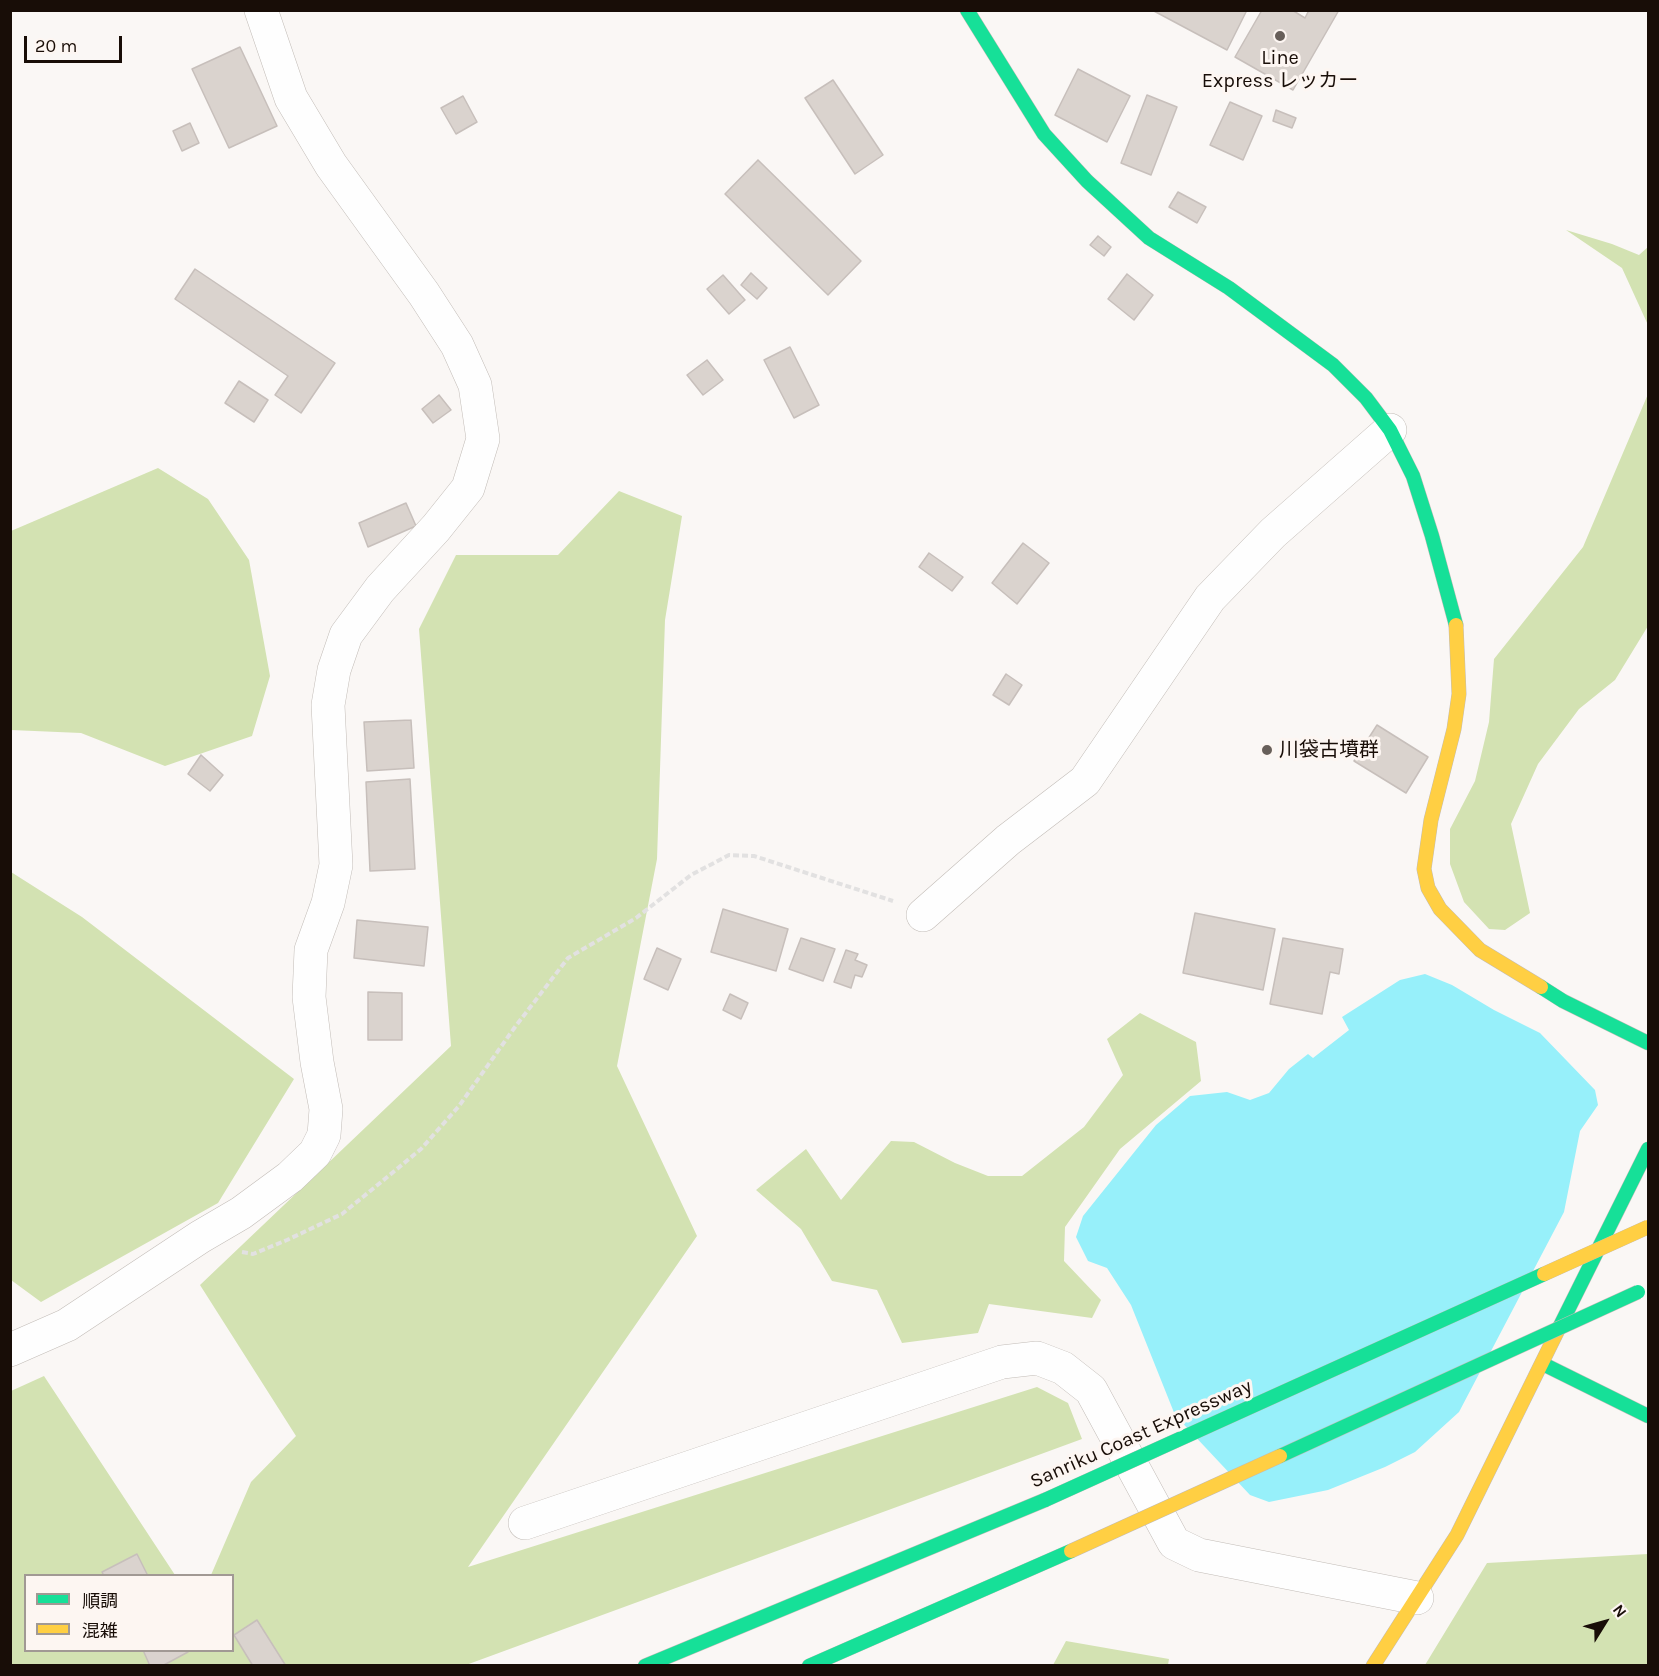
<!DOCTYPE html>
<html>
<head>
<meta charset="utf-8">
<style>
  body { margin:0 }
  #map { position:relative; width:1659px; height:1676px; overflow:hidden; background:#faf7f5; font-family:Karla,"Noto Sans JP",sans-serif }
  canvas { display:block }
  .frame { position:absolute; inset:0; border:12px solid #180d07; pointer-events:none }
  .legend { position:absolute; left:24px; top:1574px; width:210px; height:78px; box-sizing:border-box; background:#fdf6f2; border:2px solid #a19994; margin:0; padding:8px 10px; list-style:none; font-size:18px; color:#180d07 }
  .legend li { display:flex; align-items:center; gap:12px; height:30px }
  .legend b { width:30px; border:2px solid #a19994 }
  .north { position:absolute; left:1575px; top:1592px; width:60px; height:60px; -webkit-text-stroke:4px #fdf6f2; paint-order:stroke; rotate:53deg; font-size:16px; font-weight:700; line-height:24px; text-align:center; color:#180d07 }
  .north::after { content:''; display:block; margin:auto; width:21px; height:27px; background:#180d07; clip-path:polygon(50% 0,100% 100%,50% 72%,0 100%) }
  .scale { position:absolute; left:24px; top:36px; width:98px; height:27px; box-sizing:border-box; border:3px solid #180d07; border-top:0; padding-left:8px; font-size:18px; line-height:21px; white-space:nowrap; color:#180d07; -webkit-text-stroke:4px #fdf6f2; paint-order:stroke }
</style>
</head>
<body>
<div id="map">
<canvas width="1659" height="1676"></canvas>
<div class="frame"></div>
<ul class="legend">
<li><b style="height:8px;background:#16e098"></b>順調</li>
<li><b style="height:8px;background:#ffcf43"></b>混雑</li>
</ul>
<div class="north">N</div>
<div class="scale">20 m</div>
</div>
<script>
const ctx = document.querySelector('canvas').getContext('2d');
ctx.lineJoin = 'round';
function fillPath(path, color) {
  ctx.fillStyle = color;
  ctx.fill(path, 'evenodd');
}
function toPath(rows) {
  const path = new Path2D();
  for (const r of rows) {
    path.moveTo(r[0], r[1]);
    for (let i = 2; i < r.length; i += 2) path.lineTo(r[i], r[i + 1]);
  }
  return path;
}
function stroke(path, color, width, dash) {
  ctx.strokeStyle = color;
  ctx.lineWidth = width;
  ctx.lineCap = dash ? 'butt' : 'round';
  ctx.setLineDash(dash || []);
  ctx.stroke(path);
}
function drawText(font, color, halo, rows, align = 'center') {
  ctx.font = font + ' Karla,"Noto Sans JP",sans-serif';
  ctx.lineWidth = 6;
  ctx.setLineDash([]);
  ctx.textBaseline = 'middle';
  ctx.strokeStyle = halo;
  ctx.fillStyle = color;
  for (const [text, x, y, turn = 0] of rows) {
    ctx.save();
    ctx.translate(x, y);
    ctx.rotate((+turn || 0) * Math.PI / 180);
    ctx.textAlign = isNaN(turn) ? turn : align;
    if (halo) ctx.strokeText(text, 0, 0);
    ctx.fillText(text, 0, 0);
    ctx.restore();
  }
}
const forest = toPath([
  [1566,230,1612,244,1639,255,1648,247,1648,325,1622,268],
  [1648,394,1648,626,1615,680,1579,709,1538,764,1511,824,1530,913,1505,930,1489,929,1464,902,1450,864,1450,829,1475,781,1489,722,1494,659,1583,547],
  [158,468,208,499,249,560,270,676,252,736,165,766,81,733,11,730,11,531],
  [619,491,682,516,665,620,657,859,617,1066,697,1236,468,1567,1037,1387,1068,1403,1082,1439,466,1665,11,1666,11,1391,44,1376,175,1575,26,1576,26,1650,232,1650,232,1576,211,1575,251,1482,296,1436,200,1285,451,1046,419,629,456,555,558,555],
  [11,872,82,917,294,1079,218,1203,41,1302,11,1280],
  [1140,1013,1196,1042,1201,1081,1120,1149,1065,1227,1064,1261,1101,1300,1092,1318,989,1304,978,1333,902,1343,877,1290,832,1281,801,1229,756,1190,806,1149,841,1200,891,1141,914,1142,955,1163,988,1176,1022,1176,1084,1127,1123,1075,1107,1039],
  [1648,1554,1648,1665,1425,1665,1487,1563],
  [1066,1641,1169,1659,1168,1665,1053,1665]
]);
const water = toPath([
  [1425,974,1452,985,1494,1010,1540,1033,1595,1090,1598,1105,1580,1131,1564,1212,1459,1412,1415,1452,1385,1467,1328,1490,1269,1502,1250,1495,1175,1415,1131,1305,1107,1268,1088,1261,1076,1237,1083,1216,1156,1125,1190,1096,1227,1092,1250,1100,1269,1093,1289,1069,1308,1054,1313,1058,1349,1030,1342,1017,1400,980]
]);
const building = toPath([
  [1152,10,1247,10,1227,50,1152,10],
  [1262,10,1292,10,1305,18,1309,10,1339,10,1293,90,1235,57,1262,10],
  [240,47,277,126,229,148,192,69,240,47],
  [1078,69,1130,96,1107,142,1055,115,1078,69],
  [833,80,883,155,855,174,805,98,833,80],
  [1147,95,1177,107,1151,175,1121,163,1147,95],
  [463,96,477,122,456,134,441,108,463,96],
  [1230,102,1262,116,1243,160,1210,145,1230,102],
  [1276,110,1296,118,1292,128,1273,121,1276,110],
  [190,123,199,143,182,151,173,131,190,123],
  [758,160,861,261,828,295,725,194,758,160],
  [1178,192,1206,207,1197,223,1169,207,1178,192],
  [1098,236,1111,247,1104,256,1090,245,1098,236],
  [195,269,335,363,301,413,275,395,288,376,175,299,195,269],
  [751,273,767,288,757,299,741,285,751,273],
  [1127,274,1153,295,1134,320,1108,299,1127,274],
  [723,275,745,300,729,314,707,289,723,275],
  [790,347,819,405,794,418,764,360,790,347],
  [707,360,723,380,703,395,687,375,707,360],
  [239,381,268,400,254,422,225,403,239,381],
  [439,395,451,410,433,423,422,409,439,395],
  [406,503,416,526,368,547,359,523,406,503],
  [1023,543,1049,563,1017,604,992,583,1023,543],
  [929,553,963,577,952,591,919,567,929,553],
  [1006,674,1022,685,1009,705,993,695,1006,674],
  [411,720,414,768,367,771,364,722,411,720],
  [1377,725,1428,757,1406,793,1354,761,1377,725],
  [201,755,223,775,210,791,188,774,201,755],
  [410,779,415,869,370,871,366,782,410,779],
  [723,909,788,929,776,971,711,952,723,909],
  [1195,913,1275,929,1263,990,1183,973,1195,913],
  [357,920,428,927,424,966,354,958,357,920],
  [801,938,835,949,823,981,789,969,801,938],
  [1283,938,1343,949,1339,974,1330,972,1322,1014,1270,1004,1283,938],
  [657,948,681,959,668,990,644,979,657,948],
  [846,950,858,954,855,960,867,965,862,977,855,975,851,988,834,982,846,950],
  [368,992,402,993,402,1040,368,1040,368,992],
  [730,994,748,1003,741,1019,723,1010,730,994],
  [137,1554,148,1576,104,1576,102,1572,137,1554],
  [257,1620,286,1666,253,1666,234,1635,257,1620],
  [143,1650,187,1650,188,1652,162,1666,150,1666,143,1650]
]);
const path = toPath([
  [242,1252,253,1254,287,1240,342,1214,380,1183,421,1149,459,1106,515,1027,568,958,636,918,691,875,729,855,754,856,893,901]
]);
const street = toPath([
  [923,915,1008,840,1085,781,1210,598,1273,533,1390,430],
  [10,1350,67,1325,200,1237,241,1213,290,1177,315,1153,324,1135,326,1109,317,1062,309,997,311,950,328,903,336,865,328,705,334,670,346,635,380,589,436,528,468,488,483,439,475,385,457,345,424,294,331,165,291,98,261,10],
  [525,1523,1002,1362,1037,1358,1063,1368,1091,1390,1174,1543,1199,1555,1417,1598]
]);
const fast = toPath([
  [967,10,1044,134,1087,181,1149,238,1229,288,1333,365,1366,398,1390,430,1413,476,1432,536,1456,625],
  [1541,987,1563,1001,1648,1043],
  [1559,1328,1648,1149],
  [1543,1364,1648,1416],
  [645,1666,1045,1500],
  [809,1666,1071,1551]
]);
const slow = toPath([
  [1456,625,1459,694,1454,729,1431,820,1424,869,1428,888,1440,909,1480,950,1541,987],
  [1373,1666,1457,1535,1559,1328]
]);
const fastBridge = toPath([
  [1280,1456,1638,1292],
  [1045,1500,1544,1274]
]);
const slowBridge = toPath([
  [1544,1274,1648,1227],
  [1071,1551,1280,1456]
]);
const markers = [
  [1280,36,6,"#675f5a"],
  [1267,750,6,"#675f5a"]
];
const poiNames = [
  ["Line",1280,58],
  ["Express レッカー",1280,81],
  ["川袋古墳群",1279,750,"left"]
];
const streetNames = [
  ["Sanriku Coast Expressway",1141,1434,-24]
];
fillPath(forest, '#d3e2b2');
fillPath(water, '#97f0fa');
fillPath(building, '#dad3ce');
stroke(building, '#c7bfbb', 1.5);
stroke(street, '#c2bcb7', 34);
stroke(fast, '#c2bcb7', 15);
stroke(slow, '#c2bcb7', 15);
stroke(path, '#e2e1e1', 4, [6, 3]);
stroke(street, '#fefefe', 33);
stroke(fast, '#16e098', 14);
stroke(slow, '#ffcf43', 14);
stroke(fastBridge, '#c2bcb7', 15, []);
stroke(slowBridge, '#c2bcb7', 15, []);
stroke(fastBridge, '#16e098', 14);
stroke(slowBridge, '#ffcf43', 14);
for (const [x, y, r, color] of markers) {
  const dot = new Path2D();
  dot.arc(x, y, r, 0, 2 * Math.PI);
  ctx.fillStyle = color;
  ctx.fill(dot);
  stroke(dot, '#fdf6f2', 2);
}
drawText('20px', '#180d07', '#fdf6f2', poiNames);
drawText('20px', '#180d07', '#fdf6f2', streetNames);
</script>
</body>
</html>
